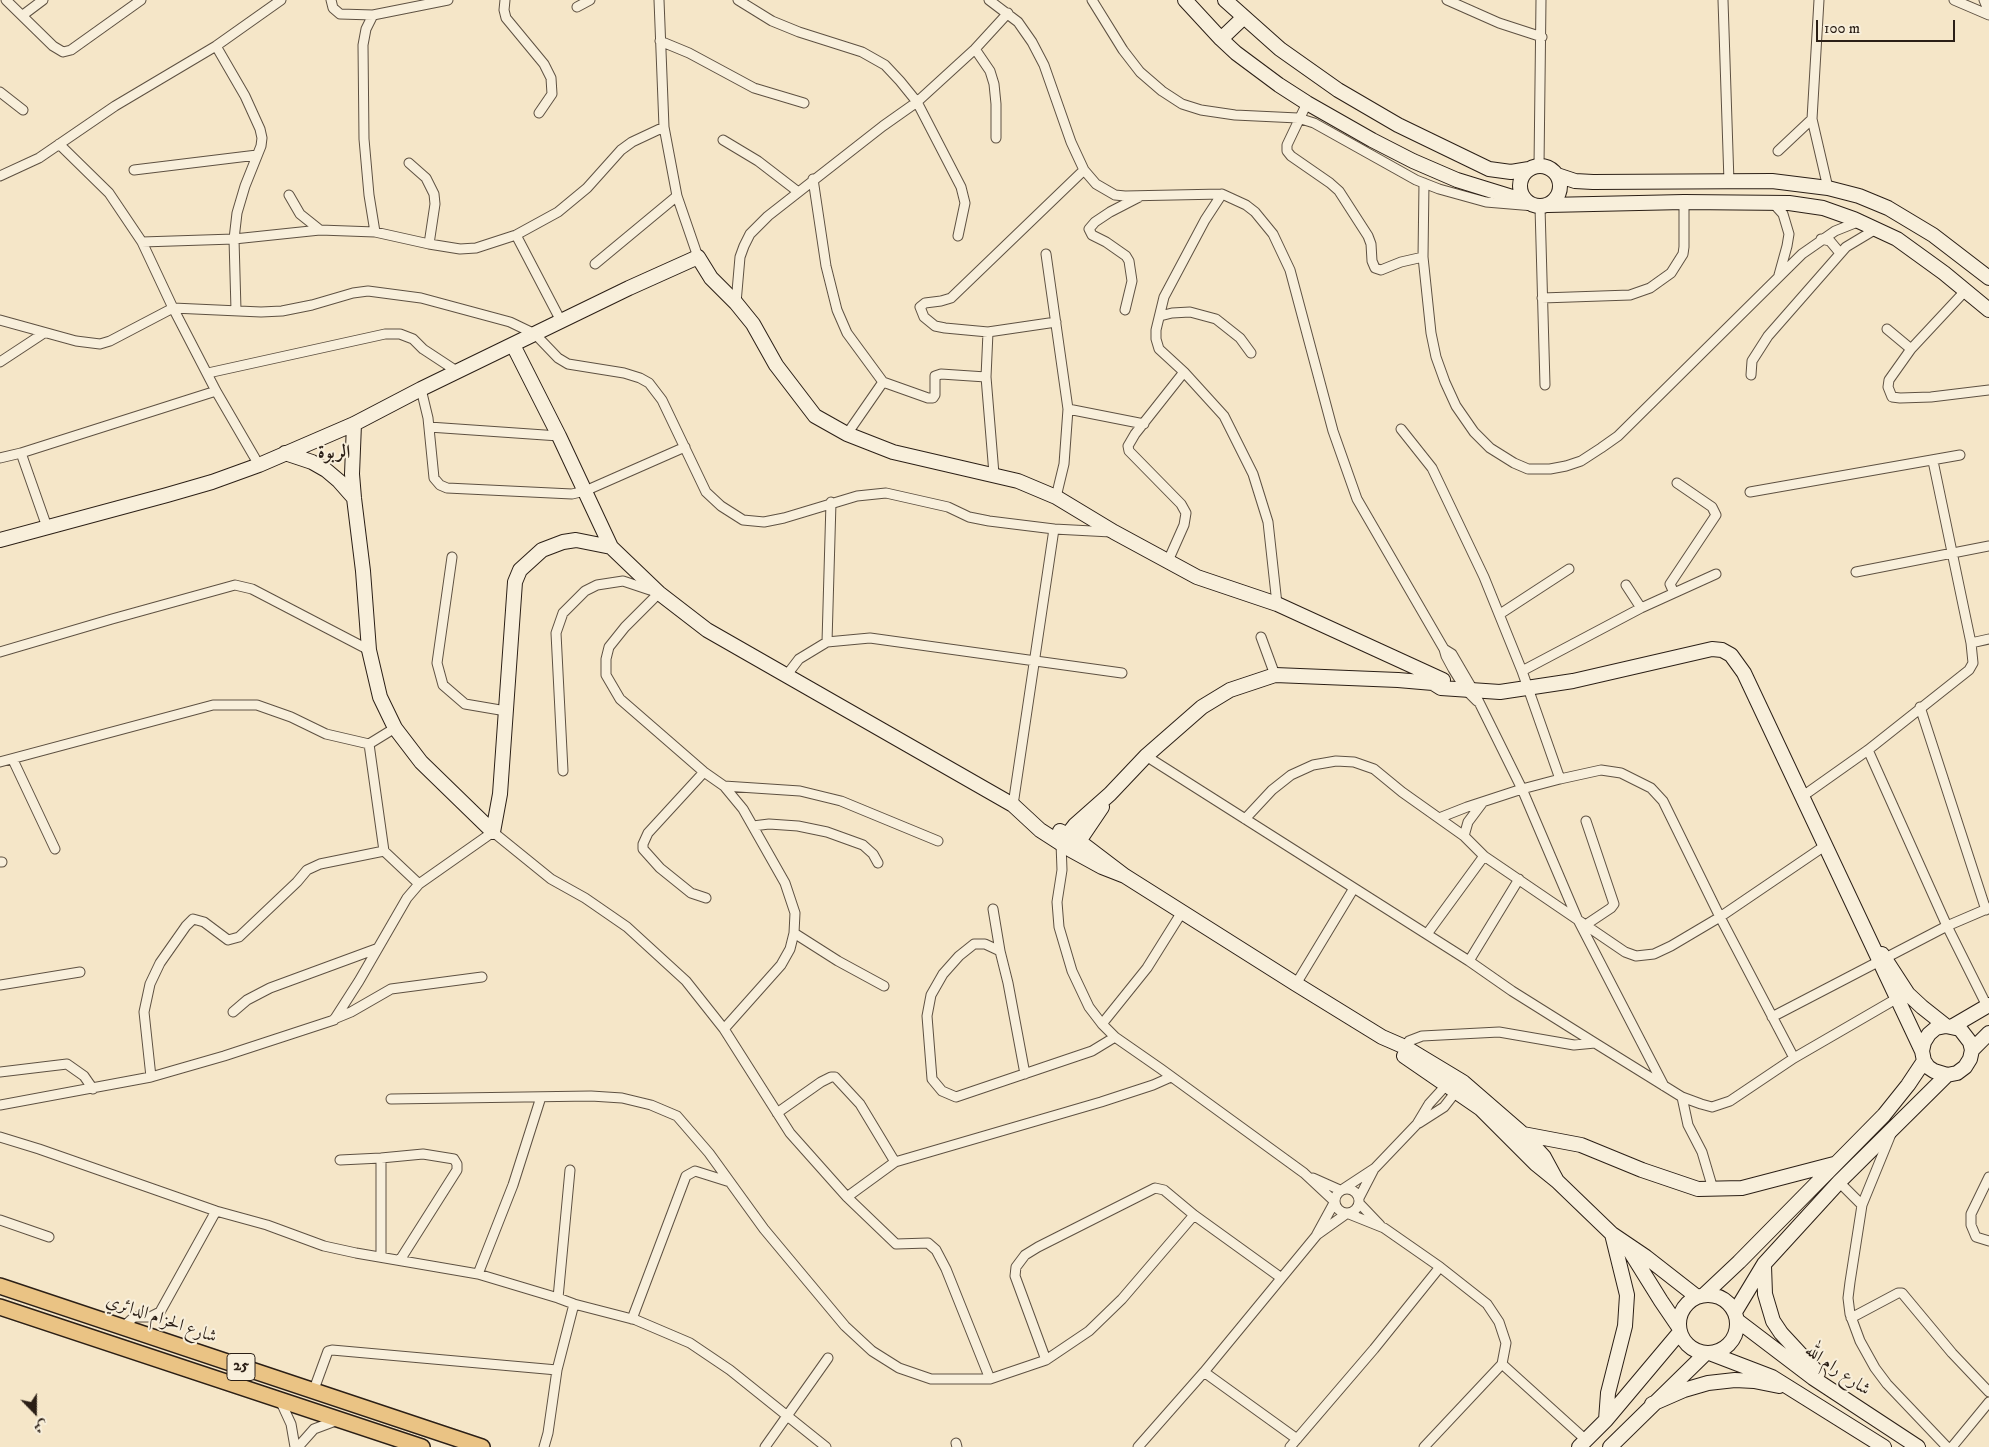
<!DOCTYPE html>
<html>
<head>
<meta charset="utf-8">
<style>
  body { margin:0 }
  #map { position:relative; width:1989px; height:1447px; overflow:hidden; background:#f5e6c8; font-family:"IM FELL DW Pica",Amiri,serif }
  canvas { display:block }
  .north { position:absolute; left:10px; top:1387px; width:50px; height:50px; -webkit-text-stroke:4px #f8efdb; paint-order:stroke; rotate:158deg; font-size:14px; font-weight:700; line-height:20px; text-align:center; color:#2b1f16 }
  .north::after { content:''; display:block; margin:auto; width:18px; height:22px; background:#2b1f16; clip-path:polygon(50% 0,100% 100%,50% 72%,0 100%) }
  .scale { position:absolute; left:1816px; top:20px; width:139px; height:22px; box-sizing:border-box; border:2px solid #2b1f16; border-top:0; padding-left:6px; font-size:15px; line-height:18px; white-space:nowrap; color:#2b1f16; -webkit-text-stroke:4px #f8efdb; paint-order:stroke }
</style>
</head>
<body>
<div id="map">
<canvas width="1989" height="1447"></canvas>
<div class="north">ش</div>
<div class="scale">100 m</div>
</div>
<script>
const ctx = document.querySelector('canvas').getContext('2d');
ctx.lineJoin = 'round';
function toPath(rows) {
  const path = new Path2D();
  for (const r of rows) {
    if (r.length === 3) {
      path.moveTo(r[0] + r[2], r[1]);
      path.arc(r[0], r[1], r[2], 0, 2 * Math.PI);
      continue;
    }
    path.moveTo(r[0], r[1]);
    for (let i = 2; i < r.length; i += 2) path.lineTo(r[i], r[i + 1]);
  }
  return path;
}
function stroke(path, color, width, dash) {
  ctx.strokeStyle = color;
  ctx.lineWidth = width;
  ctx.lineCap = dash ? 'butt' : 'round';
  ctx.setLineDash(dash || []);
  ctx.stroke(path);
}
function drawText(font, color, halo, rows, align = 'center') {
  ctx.font = font + ' "IM FELL DW Pica",Amiri,serif';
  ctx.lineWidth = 4;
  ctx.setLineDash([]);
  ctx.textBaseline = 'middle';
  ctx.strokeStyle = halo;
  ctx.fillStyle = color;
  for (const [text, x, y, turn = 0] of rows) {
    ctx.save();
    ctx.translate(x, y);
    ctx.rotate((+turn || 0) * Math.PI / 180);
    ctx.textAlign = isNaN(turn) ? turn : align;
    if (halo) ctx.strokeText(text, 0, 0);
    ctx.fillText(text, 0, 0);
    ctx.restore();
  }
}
const street = toPath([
  [6,0,53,46,63,52,71,50,141,0],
  [331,0,333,8,340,14,373,15],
  [505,0,504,10,506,18,544,64,551,78,552,94,539,113],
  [659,0,664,127,677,196,698,257],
  [738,0,772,21,799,32,862,52,885,65,900,81,917,102,961,187,965,203,958,236],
  [989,0,1018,22,1032,42,1044,65,1071,142,1084,170,1096,184,1115,195,1125,196,1222,194,1246,205,1255,212,1273,234,1290,270,1333,431,1357,499,1444,649,1446,656,1453,669,1466,690,1477,701],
  [1092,0,1123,50,1140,72,1162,91,1182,104,1201,110,1235,115,1298,118,1314,123,1416,180,1439,189,1486,202,1534,206],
  [1447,0,1499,23,1542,37],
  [1723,0,1729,182],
  [1819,0,1812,119,1828,188],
  [1954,0,1989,15],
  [1984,0,1989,12],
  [577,7,590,0],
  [23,15,43,0],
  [660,41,689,53,754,88,804,103],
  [216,46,245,96,260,129,262,138,261,146,245,186,237,213,234,239,236,310],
  [975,49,990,71,994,84,996,104,996,138],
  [0,92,23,110],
  [1307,103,1287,145,1287,151,1291,156,1330,183,1339,191,1368,236,1371,244,1372,261,1375,268,1381,270,1401,262,1423,257],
  [723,140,758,161,797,191],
  [59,144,109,193,142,242,173,308,216,391,259,465],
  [1778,151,1812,119],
  [409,163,426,178,434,194,435,204,429,244],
  [1539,166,1541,0],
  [134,170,257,155],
  [0,176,39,158,115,106,216,46,281,0],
  [813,179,826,266,837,310,847,333,883,382,928,398,933,398,935,395,935,376,941,374,986,377],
  [1424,183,1423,257,1431,333,1436,357,1445,382,1456,406,1474,432,1490,448,1514,463,1528,469,1550,469,1566,466,1581,461,1601,448,1618,436,1802,254,1835,231,1860,221],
  [1222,194,1205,220,1164,297,1156,330,1156,339,1159,349,1184,372,1224,416,1253,474,1268,522,1277,604],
  [289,195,300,214,320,230,375,232,429,244,460,249,476,248,516,235,558,212,587,188,621,150,632,142,664,127],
  [1773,203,1783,214,1789,234,1787,246,1779,275],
  [1540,207,1545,385],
  [375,232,369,195,364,139,363,45,366,29,373,15,448,0],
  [516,235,561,321],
  [1821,239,1830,241,1840,253],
  [142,242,234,239,320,230],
  [1046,254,1068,409,1064,464,1056,497],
  [595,264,677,196],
  [1966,290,1911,349,1889,380,1888,387,1892,397,1900,398,1931,397,1989,390],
  [1542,298,1630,295,1650,288,1671,273,1683,254,1684,247,1684,202],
  [736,303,740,257,744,246,750,234,768,216,883,126,917,102,975,49,1008,13],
  [1125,310,1132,281,1129,261,1126,256,1106,242,1092,235,1089,229,1095,222,1110,212,1139,197],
  [1160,316,1172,313,1190,312,1216,319,1240,338,1251,353],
  [0,320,76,341,100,344,110,341,173,308,261,312,282,311,312,305,353,293,368,291,421,298,510,322,535,334,558,358,568,364,624,373,640,378,649,383,662,400,706,492,721,506,743,520,764,522,784,518,857,496,886,493,948,507,969,517,989,521,1054,529,1111,532],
  [1056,322,988,332,945,328,935,326,924,317,920,307,925,303,941,301,951,298,1084,170],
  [1887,329,1911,349],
  [988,332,986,377,994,474],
  [0,362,44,333],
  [208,373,385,334,400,334,413,339,423,349,458,372],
  [1751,375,1752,361,1768,336,1846,247,1876,229],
  [421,389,428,418,434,478,440,485,447,488,572,494,585,491,685,447],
  [1068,409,1144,424],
  [429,427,559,436],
  [1401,429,1432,468,1484,577,1522,671,1560,779],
  [847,434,883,382],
  [21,453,216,391],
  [0,458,21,453,47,527],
  [1750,492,1960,455],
  [452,557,437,663,443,685,465,704,506,711],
  [1168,561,1184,525,1186,513,1181,504,1129,451,1128,446,1135,434,1184,372],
  [1856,572,1989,546],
  [1626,585,1641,608],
  [1674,593,1670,584,1716,515,1712,507,1677,483],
  [1500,614,1569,569],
  [1261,637,1275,675],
  [827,642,831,502],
  [1971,643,1989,639],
  [1444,649,1452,654,1473,690,1522,789,1577,918,1664,1086],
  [0,652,112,619,235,585,252,589,369,650],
  [1522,671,1641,608,1716,574],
  [786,676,799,659,827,642,870,638,1122,673],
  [1920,707,1986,910],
  [369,744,384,851],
  [1868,750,1947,926,1987,1006],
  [1146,756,1469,961,1512,991,1595,1043,1682,1097,1701,1104,1712,1107,1730,1101,1794,1058,1901,996],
  [13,760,55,849],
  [0,762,213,705,257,705,291,717,326,734,369,744,395,728],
  [563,771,556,633,563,613,585,591,597,585,623,581,659,593,625,627,609,647,606,659,606,675,620,699,704,772,724,786,743,809,785,883,795,913,794,933,790,949,781,965,724,1029],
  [704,772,648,833,643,844,643,849,660,868,691,893,706,898],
  [724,786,800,791,841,801,938,841],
  [1803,796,1868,750,1969,670,1973,663,1971,643,1933,461],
  [1013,805,1054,529],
  [1439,818,1467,807,1522,789,1560,779,1601,770,1621,773,1651,788,1663,801,1720,917,1794,1058],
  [1245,819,1272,790,1291,775,1313,765,1336,761,1354,762,1374,769,1402,792,1464,836,1484,856,1625,952,1636,956,1654,954,1671,946,1720,917,1826,845],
  [1586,821,1614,904,1611,908,1587,924],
  [753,826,769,824,798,826,827,832,863,845,873,854,878,863],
  [1464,836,1468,822,1483,802],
  [1061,843,1062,870,1057,902,1059,927,1072,971,1089,1007,1102,1024,1115,1037,1161,1069,1304,1173,1334,1201],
  [0,862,2,862],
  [993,909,1000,951,985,944,974,944,959,956,943,974,931,995,927,1016,932,1079,942,1091,956,1097,1092,1051,1115,1037],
  [794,933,838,961,884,986],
  [1427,934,1484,856],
  [1000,951,1008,983,1025,1074],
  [1469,961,1519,879],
  [1296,984,1354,888],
  [0,985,80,972],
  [233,1012,247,1000,270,988,376,949],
  [1772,1017,1947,926,1989,908],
  [334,1019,351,1012,391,989,482,977],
  [1102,1024,1147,968,1182,912],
  [1405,1047,1409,1041,1422,1036,1499,1032,1574,1045,1595,1043],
  [0,1072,67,1064,84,1076,93,1089],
  [151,1077,144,1012,150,984,160,963,186,926,193,919,204,922,228,940,239,937,297,882,307,870,320,864,384,851,419,884],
  [1682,1097,1688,1125,1702,1152,1713,1189],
  [391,1099,591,1096,622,1098,651,1105,677,1116,709,1153,764,1229,845,1326,872,1351,899,1368,931,1379,990,1379,1046,1360,1089,1331,1122,1299,1194,1215],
  [0,1105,151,1077,224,1056,334,1020,359,981,407,898,419,884,493,832,551,879,585,898,627,927,686,981,724,1029,790,1133,847,1197,896,1244,928,1243,936,1250,946,1269,990,1379],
  [777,1113,821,1082,831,1077,835,1077,860,1104,895,1162],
  [1419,1123,1444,1107,1458,1089],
  [1891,1134,1862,1205,1850,1282,1848,1298,1850,1314,1860,1341,1875,1368,1887,1384,1947,1447],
  [0,1137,39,1149,216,1211,267,1225,324,1246,356,1253,478,1274,558,1298,574,1304,636,1320,690,1343,730,1370,826,1447],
  [340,1160,381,1158,423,1154,454,1159,457,1164,457,1170,400,1260],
  [1989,1177,1971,1214,1971,1225,1976,1237,1989,1241],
  [1313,1178,1340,1190],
  [1839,1182,1862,1205],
  [1347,1201,12],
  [1343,1189,1375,1168,1417,1124,1429,1104,1449,1082],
  [847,1197,895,1162,1101,1102,1153,1085,1171,1077],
  [1359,1198,1374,1169],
  [1359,1203,1380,1225],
  [1349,1214,1384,1228,1440,1267,1487,1304,1499,1322,1506,1343,1502,1364,1424,1447],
  [0,1220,49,1237],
  [1318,1234,1346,1214],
  [381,1257,381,1158],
  [478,1274,513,1185,541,1097],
  [558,1298,570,1170],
  [1851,1318,1898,1293,1902,1293,1952,1353,1989,1392],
  [632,1319,686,1176,695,1171,730,1182],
  [123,1327,134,1317,150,1317,160,1312,216,1211],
  [1046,1360,1015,1276,1016,1267,1025,1255,1038,1247,1155,1188,1164,1190,1194,1215,1280,1277],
  [1502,1364,1586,1440],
  [1204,1372,1297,1439],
  [313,1392,328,1351,332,1350,557,1370],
  [280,1400,291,1424,295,1447],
  [956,1443,957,1447],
  [298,1447,314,1429,338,1420],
  [544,1447,548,1433,557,1370,574,1304],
  [765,1447,828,1358],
  [1138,1447,1204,1372,1316,1236,1334,1203],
  [1290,1447,1374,1349,1440,1267],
  [1952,1447,1989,1402]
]);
const secondary = toPath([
  [1185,0,1221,39,1236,53,1279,85,1307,103,1372,140,1413,161,1457,180,1525,201],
  [1225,0,1280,49,1338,90,1398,125,1489,169,1511,172,1529,169],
  [1221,39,1243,18],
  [1540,186,20],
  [1557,175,1575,181,1593,182,1772,181,1828,188,1859,196,1888,208,1933,235,1989,278],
  [1548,205,1684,202,1789,203,1823,208,1854,219,1897,239,1944,273,1989,310],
  [513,345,559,436,611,547],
  [354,424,352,474,354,498,363,571,369,650,380,697,395,728,421,762,493,832],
  [285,453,312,462,326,470,339,481,354,498],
  [0,540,167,495,212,482,259,465,354,424,421,389,629,288,698,257,711,278,736,303,753,324,776,365,815,416,847,434,893,452,1018,481,1056,497,1114,532,1197,577,1277,604,1443,680],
  [1060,831,1079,841,1125,876,1296,984,1382,1037,1405,1047,1463,1082,1523,1134,1544,1157,1557,1181],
  [493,832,500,794,515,582,520,570,542,550,563,542,576,540,611,547,659,593,707,630,1013,805,1040,830,1071,850,1102,867,1125,876],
  [1061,843,1075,825,1110,794,1146,756,1202,707,1230,690,1275,675,1398,680,1433,683,1441,688,1500,692,1573,681,1712,649,1722,650,1731,655,1744,673,1922,1051],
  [1075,847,1102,807],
  [1882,954,1908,994,1922,1007,1946,1026],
  [1953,1026,1989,1005],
  [1972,1050,1989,1033],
  [1404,1056,1481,1109,1536,1164,1557,1181,1612,1234,1646,1257,1696,1296],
  [1523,1134,1581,1145,1642,1170,1698,1189,1742,1188,1834,1164],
  [1628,1248,1661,1301,1678,1326],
  [1764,1266,1765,1294,1773,1321,1781,1333,1818,1373],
  [1705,1294,1739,1262,1884,1115,1908,1085,1924,1061],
  [1708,1324,29],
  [1735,1312,1764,1264,1839,1182,1947,1075,1957,1073,1965,1067,1970,1059,1972,1050,1970,1042,1960,1029,1946,1026,1936,1028,1929,1034,1924,1042,1922,1051,1924,1061,1928,1067,1934,1071,1947,1075],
  [1738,1321,1813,1378,1918,1447],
  [1712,1354,1772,1377,1884,1447],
  [1652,1404,1684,1390,1708,1383,1735,1380,1754,1381,1779,1386],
  [1606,1420,1608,1393,1625,1326,1627,1295,1612,1234],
  [1579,1447,1606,1420,1680,1332],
  [1610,1447,1705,1354]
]);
const primary = toPath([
  [0,1286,482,1447],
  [0,1307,422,1447]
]);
const shields = [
  [241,1367,28]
];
const shieldNames = [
  ["25",241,1367]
];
const streetNames = [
  ["شارع الحزام الدائري",161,1320,19],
  ["شارع رام الله",1837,1371,35]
];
const neighbourhoodNames = [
  ["الربوة",334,454]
];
stroke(street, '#5e5142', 11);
stroke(secondary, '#2b1f16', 16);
stroke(primary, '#2b1f16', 18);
stroke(street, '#f8efdb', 9);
stroke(secondary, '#f8efdb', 14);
stroke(primary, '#eac384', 15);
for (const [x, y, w] of shields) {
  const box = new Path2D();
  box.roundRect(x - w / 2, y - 13.5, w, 27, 4);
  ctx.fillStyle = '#f8efdb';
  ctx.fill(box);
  stroke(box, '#2b1f16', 1);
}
drawText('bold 16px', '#2b1f16', null, shieldNames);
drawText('18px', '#2b1f16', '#f8efdb', streetNames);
drawText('bold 19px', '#2b1f16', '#f8efdb', neighbourhoodNames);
</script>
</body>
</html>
